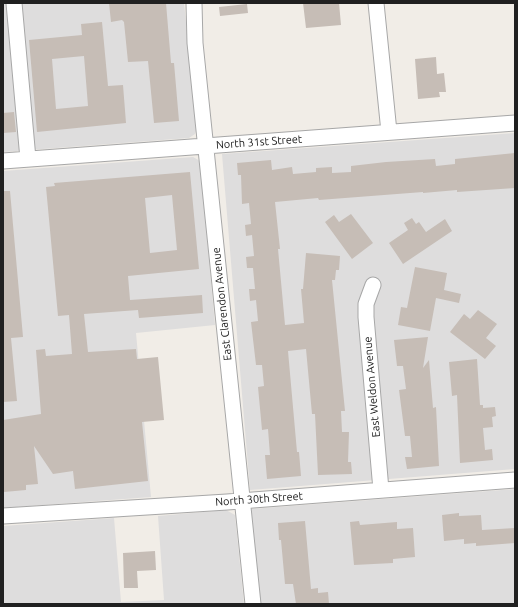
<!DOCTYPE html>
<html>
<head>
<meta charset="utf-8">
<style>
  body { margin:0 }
  #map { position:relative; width:518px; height:607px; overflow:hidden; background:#f1ede7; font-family:Ubuntu,sans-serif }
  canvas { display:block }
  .frame { position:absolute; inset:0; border:4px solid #202020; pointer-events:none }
</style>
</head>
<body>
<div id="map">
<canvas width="518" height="607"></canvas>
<div class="frame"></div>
</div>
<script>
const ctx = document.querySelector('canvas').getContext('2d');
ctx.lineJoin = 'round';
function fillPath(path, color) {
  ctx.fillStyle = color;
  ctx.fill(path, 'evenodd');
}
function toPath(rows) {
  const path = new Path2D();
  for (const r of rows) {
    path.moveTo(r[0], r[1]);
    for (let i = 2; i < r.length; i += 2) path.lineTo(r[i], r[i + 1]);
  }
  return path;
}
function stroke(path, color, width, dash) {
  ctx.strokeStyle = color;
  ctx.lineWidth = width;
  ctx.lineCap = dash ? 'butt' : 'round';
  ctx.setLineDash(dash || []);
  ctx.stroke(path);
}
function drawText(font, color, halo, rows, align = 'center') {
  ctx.font = font + ' Ubuntu,sans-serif';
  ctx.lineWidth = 3;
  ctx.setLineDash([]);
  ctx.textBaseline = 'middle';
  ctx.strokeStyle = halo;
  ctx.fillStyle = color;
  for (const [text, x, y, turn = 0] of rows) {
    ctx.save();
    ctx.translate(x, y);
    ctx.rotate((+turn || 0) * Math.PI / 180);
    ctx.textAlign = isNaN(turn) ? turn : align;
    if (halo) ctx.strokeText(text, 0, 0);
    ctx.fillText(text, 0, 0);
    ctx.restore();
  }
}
const residential = toPath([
  [3,3,184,3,197,127,195,134,189,138,3,152],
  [515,133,515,469,250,490,222,154],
  [193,157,200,161,215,325,136,333,151,497,3,508,3,171],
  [515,489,515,604,260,604,251,509],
  [226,510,235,515,244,604,3,604,3,526,114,518,121,602,164,600,158,516]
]);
const building = toPath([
  [109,3,166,3,171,63,174,63,179,121,154,123,148,61,128,62,124,22,122,20,111,22],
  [303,3,339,3,341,25,306,28],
  [247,4,248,13,220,16,219,7],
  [102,22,108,86,123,85,126,123,37,132,29,40,82,35,81,24],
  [84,56,88,106,56,109,52,59],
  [436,57,437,74,444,73,446,92,439,92,440,97,418,99,415,59],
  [14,112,16,132,3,133,3,113],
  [515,153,515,188,457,192,457,190,423,193,423,192,319,200,318,198,275,202,280,249,278,249,285,325,304,323,301,289,303,289,306,253,340,256,339,270,336,270,335,280,332,280,345,411,341,411,342,432,349,432,348,462,351,462,352,474,318,475,315,414,312,414,306,349,288,351,297,452,299,452,301,476,267,479,265,455,270,455,268,429,262,430,258,387,264,386,262,365,256,365,251,322,258,321,256,300,250,301,249,289,255,289,253,268,247,268,246,257,254,256,252,235,246,236,245,225,251,224,249,203,242,204,241,175,238,175,237,163,271,160,272,170,292,167,293,174,316,172,316,168,332,167,332,173,351,172,351,166,386,162,435,159,436,166,455,164,455,159],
  [190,172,199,269,128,276,130,300,202,295,203,313,139,318,138,310,84,314,88,352,136,349,137,359,158,357,164,420,142,422,148,481,75,489,73,471,53,474,34,446,38,484,26,485,26,490,4,492,3,420,41,414,36,350,45,349,46,356,72,354,69,315,58,316,46,187,55,186,54,183],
  [172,195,177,250,150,253,145,198],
  [3,191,10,191,23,337,11,338,17,401,3,402],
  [351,214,373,243,352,259,325,222,334,215,339,222],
  [412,218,416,224,419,222,426,232,445,219,452,231,403,264,389,243,408,230,404,223],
  [415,267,447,273,444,290,461,294,459,303,436,298,430,331,398,325,401,307,407,308],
  [478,310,497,324,486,338,496,346,485,359,450,332,464,314,470,319],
  [428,337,423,368,429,360,433,408,436,407,439,466,407,469,405,457,412,457,410,436,405,436,399,390,406,389,403,366,397,366,394,340],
  [477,359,480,405,483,405,483,408,495,407,496,416,492,417,493,427,483,428,485,450,492,449,493,460,460,463,457,395,452,396,449,362],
  [459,513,459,516,481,515,482,530,515,528,515,543,476,546,476,543,464,544,464,539,444,541,442,515],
  [305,521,311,589,318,588,318,593,328,592,329,604,296,604,293,584,285,584,281,540,279,540,278,523],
  [359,521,360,525,397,522,397,529,413,528,415,557,393,559,393,563,354,565,350,522],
  [155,551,156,570,137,571,138,588,124,588,123,553]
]);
const minor = toPath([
  [14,3,28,159],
  [194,3,195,43,253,604],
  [376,3,389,132],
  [3,161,515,123],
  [373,285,366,304,366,317,381,490],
  [3,516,227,502,515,480]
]);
const streetNames = [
  ["North 31st Street",259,142,-4],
  ["East Clarendon Avenue",222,304,-96],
  ["East Weldon Avenue",372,387,-95],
  ["North 30th Street",259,499,-4]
];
fillPath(residential, '#dedddd');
fillPath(building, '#c6bdb6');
stroke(minor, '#a7a7a7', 17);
stroke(minor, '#fff', 15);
drawText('11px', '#202020', '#fff', streetNames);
</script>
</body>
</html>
